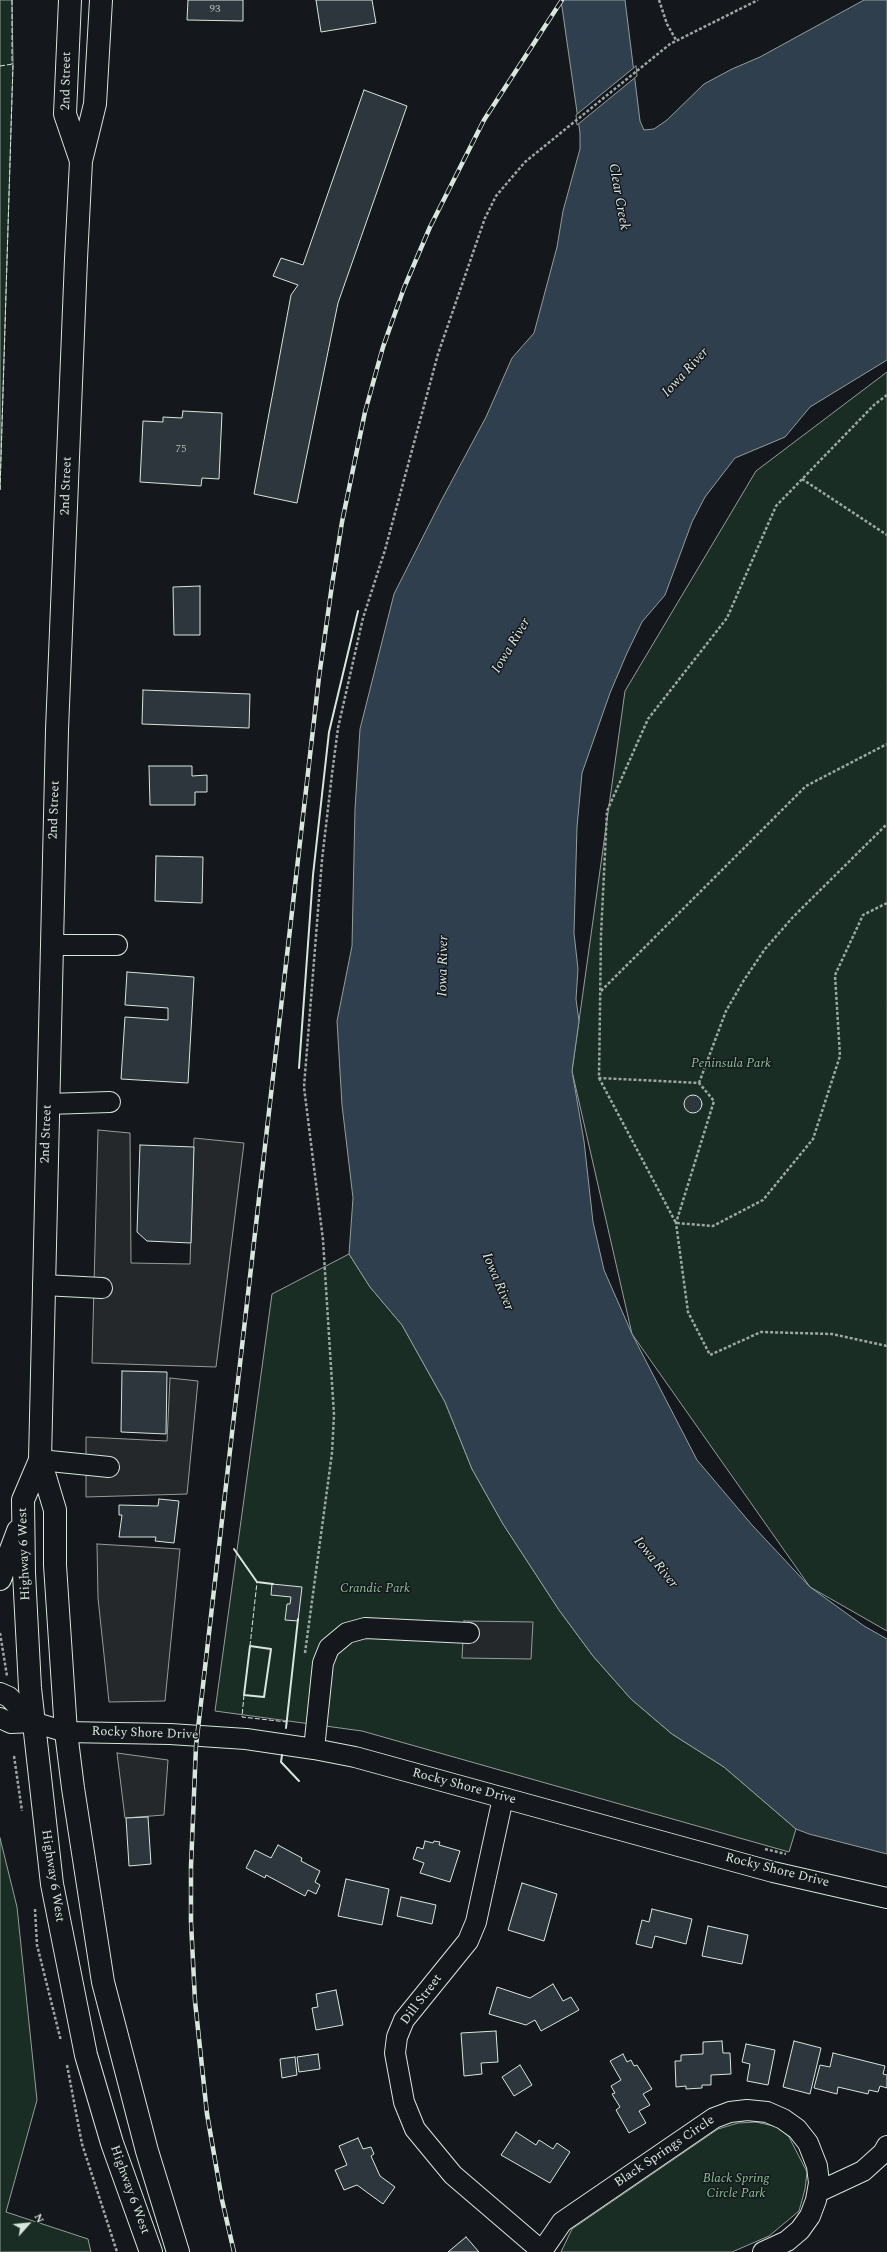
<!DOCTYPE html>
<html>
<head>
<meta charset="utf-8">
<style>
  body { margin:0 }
  #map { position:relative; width:887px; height:2252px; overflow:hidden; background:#14181c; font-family:Spectral,serif }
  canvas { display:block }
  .north { position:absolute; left:8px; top:2204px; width:40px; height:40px; -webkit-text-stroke:3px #14181c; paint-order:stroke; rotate:63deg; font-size:11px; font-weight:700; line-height:16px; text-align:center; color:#d8e6dc }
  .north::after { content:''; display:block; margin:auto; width:14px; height:18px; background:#d8e6dc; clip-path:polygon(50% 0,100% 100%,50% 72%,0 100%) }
</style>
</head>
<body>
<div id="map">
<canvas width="887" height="2252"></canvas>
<div class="north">N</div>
</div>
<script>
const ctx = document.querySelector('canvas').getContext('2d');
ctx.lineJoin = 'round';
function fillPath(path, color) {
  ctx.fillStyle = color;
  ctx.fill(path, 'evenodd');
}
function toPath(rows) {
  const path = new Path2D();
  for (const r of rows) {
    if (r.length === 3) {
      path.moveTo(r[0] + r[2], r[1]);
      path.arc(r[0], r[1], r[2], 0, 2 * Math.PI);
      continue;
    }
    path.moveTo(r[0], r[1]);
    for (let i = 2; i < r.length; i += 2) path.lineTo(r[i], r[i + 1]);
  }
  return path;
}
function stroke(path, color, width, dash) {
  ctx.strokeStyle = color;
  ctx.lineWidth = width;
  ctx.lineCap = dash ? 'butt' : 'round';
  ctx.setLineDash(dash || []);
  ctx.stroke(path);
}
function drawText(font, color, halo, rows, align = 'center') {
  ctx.font = font + ' Spectral,serif';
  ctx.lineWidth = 3;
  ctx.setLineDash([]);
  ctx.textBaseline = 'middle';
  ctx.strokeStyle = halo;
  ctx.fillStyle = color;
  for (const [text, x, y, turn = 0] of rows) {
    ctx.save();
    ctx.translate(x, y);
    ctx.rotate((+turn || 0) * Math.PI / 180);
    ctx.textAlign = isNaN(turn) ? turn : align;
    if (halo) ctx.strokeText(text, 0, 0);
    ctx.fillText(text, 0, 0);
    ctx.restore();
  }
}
const green = toPath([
  [0,0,12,0,13,64,0,490,0,0],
  [887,372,887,1631,810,1587,632,1334,572,1071,625,691,756,471,887,372],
  [349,1254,370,1287,402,1325,445,1402,472,1469,503,1524,559,1610,593,1656,631,1699,672,1734,724,1767,796,1829,789,1852,362,1731,215,1711,272,1294,349,1254],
  [0,1838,17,1907,37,2100,6,2212,88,2239,91,2252,0,2252,0,1838],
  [756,2122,778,2127,789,2137,807,2172,805,2189,799,2211,769,2236,732,2252,561,2252,572,2229,718,2129,738,2123,756,2122]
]);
const parking = toPath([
  [98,1130,130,1133,131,1263,190,1264,194,1138,244,1143,216,1367,92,1363,98,1130],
  [170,1378,198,1381,187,1494,86,1497,86,1437,167,1441,170,1378],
  [97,1544,180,1549,165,1701,109,1702,98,1598,97,1544],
  [464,1621,533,1622,531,1659,462,1658,464,1621],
  [117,1753,168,1760,164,1815,125,1818,117,1753]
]);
const water = toPath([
  [561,0,625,0,640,121,644,130,654,129,667,120,704,84,732,69,760,57,864,0,887,0,887,360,810,407,785,437,735,458,705,497,692,522,665,595,642,622,627,653,610,693,582,773,577,827,574,933,578,969,576,999,579,1021,572,1071,584,1141,593,1222,604,1270,632,1334,697,1460,752,1525,810,1587,864,1626,887,1639,887,1854,809,1834,796,1829,724,1767,672,1734,631,1699,593,1656,559,1610,503,1524,472,1469,445,1402,402,1325,370,1287,349,1254,353,1198,342,1105,337,1021,352,946,355,809,360,729,394,594,441,501,486,417,512,358,534,333,557,247,563,211,580,149,580,133,561,0]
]);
const pier = toPath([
  [636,66,637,76,577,125,576,115,636,66]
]);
const building = toPath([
  [188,0,243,0,243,21,187,20,188,0],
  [316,0,372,0,376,23,321,32,316,0],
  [364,90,407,106,338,303,297,503,254,494,291,295,298,285,273,276,281,258,303,265,364,90],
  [183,411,222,413,219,479,202,478,201,486,140,482,143,421,163,422,163,417,182,418,183,411],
  [200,586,200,635,174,635,173,587,200,586],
  [143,690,250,694,249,728,142,724,143,690],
  [149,766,192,766,192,776,207,775,207,792,195,792,195,805,150,805,149,766],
  [156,856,203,857,202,903,155,901,156,856],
  [127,972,194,977,188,1083,121,1079,125,1017,168,1020,168,1008,125,1005,127,972],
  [693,1104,9],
  [140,1145,194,1147,191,1243,147,1241,137,1232,140,1145],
  [122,1371,167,1372,166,1434,121,1432,122,1371],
  [159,1499,179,1501,174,1543,155,1541,156,1537,119,1537,122,1515,119,1515,119,1505,158,1506,159,1499],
  [272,1584,302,1587,298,1621,285,1620,287,1604,290,1604,291,1597,271,1595,272,1584],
  [148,1817,151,1864,129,1866,126,1818,148,1817],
  [425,1841,433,1843,434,1841,440,1842,439,1845,460,1851,450,1882,420,1873,424,1863,413,1859,417,1847,423,1849,425,1841],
  [278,1845,302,1858,301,1861,320,1871,315,1882,320,1885,316,1894,308,1890,305,1896,266,1875,265,1878,246,1868,255,1850,271,1858,278,1845],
  [346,1879,389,1889,382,1925,338,1916,346,1879],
  [522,1883,557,1894,544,1941,508,1930,522,1883],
  [401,1897,436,1905,432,1924,397,1916,401,1897],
  [652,1909,692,1919,686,1944,655,1936,652,1948,636,1944,642,1920,649,1922,652,1909],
  [708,1926,748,1935,742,1964,702,1956,708,1926],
  [553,1984,563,2001,571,1997,579,2010,541,2031,535,2020,526,2025,489,2014,497,1987,530,1998,553,1984],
  [336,1990,343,2025,316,2030,312,2008,318,2007,316,1994,336,1990],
  [496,2031,498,2062,481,2063,482,2074,464,2076,461,2033,496,2031],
  [722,2041,723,2053,730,2053,731,2074,711,2075,711,2085,702,2085,702,2088,686,2089,686,2086,676,2087,675,2061,681,2061,681,2055,703,2054,703,2042,722,2041],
  [794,2041,821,2048,810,2094,783,2087,794,2041],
  [746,2044,775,2050,768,2085,747,2081,750,2064,742,2062,746,2044],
  [833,2053,885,2066,883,2074,887,2075,887,2088,880,2086,878,2092,869,2090,868,2094,838,2087,837,2094,814,2088,820,2065,830,2067,833,2053],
  [318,2054,320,2069,299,2072,297,2057,318,2054],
  [623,2054,627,2062,631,2060,634,2066,637,2065,652,2089,643,2094,650,2105,639,2111,646,2123,629,2133,616,2110,620,2107,612,2094,615,2093,611,2086,621,2080,610,2061,623,2054],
  [295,2057,297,2075,282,2078,280,2059,295,2057],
  [520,2065,532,2085,514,2096,502,2077,520,2065],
  [516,2132,536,2145,539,2140,553,2149,557,2143,570,2152,550,2183,501,2155,516,2132],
  [358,2138,363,2149,371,2147,374,2154,371,2156,380,2176,395,2187,383,2204,357,2185,344,2190,335,2170,347,2165,339,2146,358,2138],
  [466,2237,479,2252,448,2252,466,2237]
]);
const path = toPath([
  [659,0,667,24,676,40],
  [887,395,874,405,776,506,727,618,648,719,607,811,601,935,599,1078,699,1083,714,1101,676,1223,688,1312,710,1355,761,1332,832,1334,887,1346],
  [802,479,887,535],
  [601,991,806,786,887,744],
  [599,1078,676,1223,713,1226,763,1200,813,1139,840,1056,835,975,863,915,887,903],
  [699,1083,726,1011,744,980,765,949,793,917,887,824],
  [0,1633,7,1676],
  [305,1653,332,1453,334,1415,323,1240,304,1087,322,860,332,774,338,728,363,618,385,550,438,354,485,218,496,196,525,162,670,44,758,0],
  [14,1756,22,1811],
  [765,1849,786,1854],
  [35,1909,37,1945,61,2041],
  [67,2065,82,2144,117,2252]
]);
const minor = toPath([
  [52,945,117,945],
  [48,1104,110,1102],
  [43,1285,102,1288],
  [40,1460,109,1467],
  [0,1693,9,1697,33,1722],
  [0,1718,11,1723,33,1722,66,1732,170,1734,246,1739,314,1749,355,1757,773,1872,887,1898],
  [314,1749,323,1663,329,1648,347,1633,365,1628,469,1633],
  [503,1798,476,1922,468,1941,404,2020,397,2037,395,2053,404,2102,415,2129,453,2175,543,2252],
  [818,2192,863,2171,883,2153,887,2146],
  [542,2251,562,2222,714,2118,730,2112,747,2110,767,2112,783,2119,797,2129,808,2143,817,2166,819,2183,816,2200,810,2216,800,2230,787,2241,763,2252]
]);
const major = toPath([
  [70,0,65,114,81,161],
  [101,0,95,104,81,161,76,259,57,730,40,1460,55,1510,55,1565,66,1732,73,1788,103,1982,147,2151,178,2252],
  [40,1460,23,1500,24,1573,30,1688,52,1884,86,2055,112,2143,151,2252],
  [0,1579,18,1531]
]);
const rail = toPath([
  [234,2252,222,2200,207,2114,195,2001,191,1922,191,1866,196,1746,319,677,332,585,342,522,365,412,383,347,404,288,430,227,484,120,562,0]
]);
const fence = toPath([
  [12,0,12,64],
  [0,66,13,64,0,490],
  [250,1646,257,1582],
  [244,1695,242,1717,287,1722]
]);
const wall = toPath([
  [299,1068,313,875,329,732,358,611],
  [234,1549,257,1582,273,1584],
  [250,1646,271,1649,264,1697,244,1695,250,1646],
  [286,1728,298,1619],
  [282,1755,281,1762,299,1781]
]);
const numberNames = [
  ["93",215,10],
  ["75",181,450]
];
const streetNames = [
  ["2nd Street",67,81,-89],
  ["2nd Street",67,486,-88],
  ["2nd Street",55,810,-88],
  ["2nd Street",47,1134,-88],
  ["Highway 6 West",25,1554,-92],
  ["Rocky Shore Drive",145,1734,2],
  ["Rocky Shore Drive",464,1787,15],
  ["Rocky Shore Drive",777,1871,14],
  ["Highway 6 West",52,1876,81],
  ["Dill Street",422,2000,-53],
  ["Black Springs Circle",665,2152,-34],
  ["Highway 6 West",129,2190,70]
];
const parkNames = [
  ["Peninsula Park",731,1064],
  ["Crandic Park",375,1589],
  ["Black Spring",736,2179],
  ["Circle Park",736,2194]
];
const waterNames = [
  ["Clear Creek",618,197,80],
  ["Iowa River",686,373,-47],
  ["Iowa River",512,646,-59],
  ["Iowa River",444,966,-89],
  ["Iowa River",497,1282,67],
  ["Iowa River",655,1563,51]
];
fillPath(green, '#1a2d24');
stroke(green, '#939e99', 1);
fillPath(parking, '#24282b');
stroke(parking, '#939e99', 1);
fillPath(water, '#2f3f4d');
stroke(water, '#939e99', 1);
fillPath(pier, '#14181c');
stroke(pier, '#939e99', 1);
fillPath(building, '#2c363c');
stroke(building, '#d8e6dc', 1);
stroke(minor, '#d8e6dc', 22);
stroke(major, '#d8e6dc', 24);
stroke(path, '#9da8a2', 2.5, [3, 2]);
stroke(minor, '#14181c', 20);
stroke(major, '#14181c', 22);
stroke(rail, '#d8e6dc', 4.5);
stroke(rail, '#14181c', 3, [9]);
stroke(fence, '#d8e6dc', 1, [5, 2]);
stroke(wall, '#d8e6dc', 2);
drawText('11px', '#adbab4', null, numberNames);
drawText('13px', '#d8e6dc', '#14181c', streetNames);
drawText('italic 13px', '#8ac095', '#14181c', parkNames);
drawText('italic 14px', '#d8e6dc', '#14181c', waterNames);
</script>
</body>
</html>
